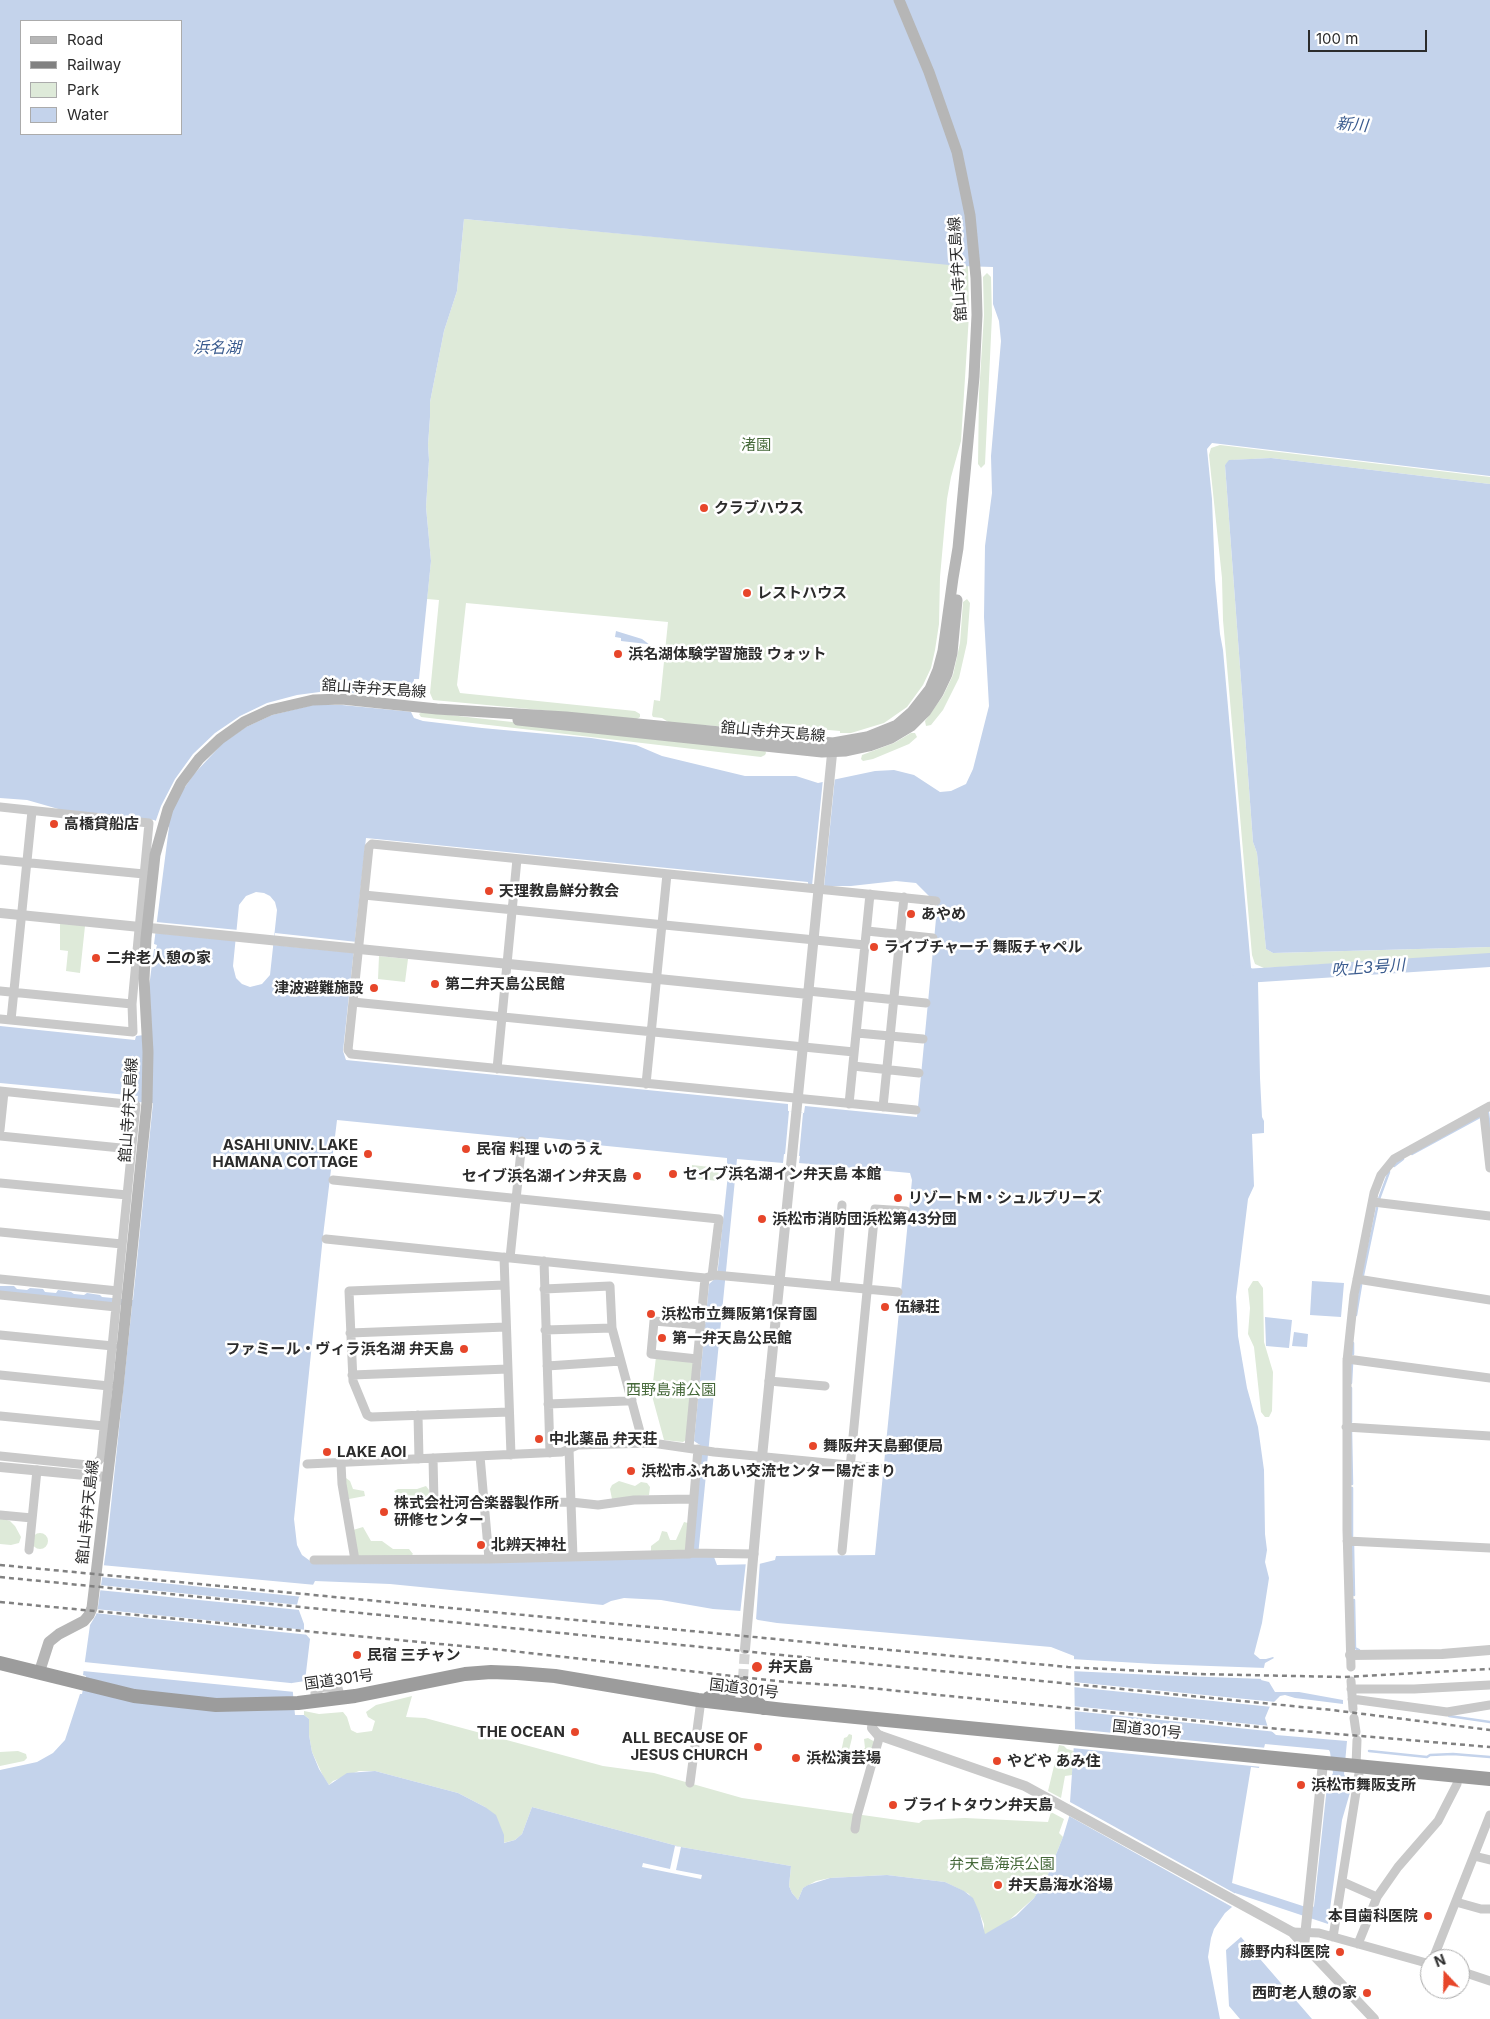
<!DOCTYPE html>
<html>
<head>
<meta charset="utf-8">
<style>
  body { margin:0 }
  #map { position:relative; width:1490px; height:2019px; overflow:hidden; background:#fff; font-family:Inter,sans-serif }
  canvas { display:block }
  .legend { position:absolute; left:20px; top:20px; width:162px; height:115px; box-sizing:border-box; background:#fff; border:1px solid #ababab; margin:0; padding:6px 9px; list-style:none; font-size:15px; color:#2c2c2c }
  .legend li { display:flex; align-items:center; gap:10px; height:25px }
  .legend b { width:25px; border:1px solid #ababab }
  .north { position:absolute; left:1420px; top:1949px; width:50px; height:50px; box-sizing:border-box; background:#fff; border:1px solid #ababab; border-radius:50%; rotate:339deg; font-size:14px; font-weight:700; line-height:20px; text-align:center; color:#2c2c2c }
  .north::after { content:''; display:block; margin:auto; width:18px; height:22px; background:#e7462a; clip-path:polygon(50% 0,100% 100%,50% 72%,0 100%) }
  .scale { position:absolute; left:1308px; top:30px; width:119px; height:22px; box-sizing:border-box; border:2px solid #2c2c2c; border-top:0; padding-left:6px; font-size:15px; line-height:18px; white-space:nowrap; color:#2c2c2c; -webkit-text-stroke:4px #fff; paint-order:stroke }
</style>
</head>
<body>
<div id="map">
<canvas width="1490" height="2019"></canvas>
<ul class="legend">
<li><b style="height:6px;background:#b6b6b6"></b>Road</li>
<li><b style="height:6px;background:#818181"></b>Railway</li>
<li><b style="height:14px;background:#deead9"></b>Park</li>
<li><b style="height:14px;background:#c4d3eb"></b>Water</li>
</ul>
<div class="north">N</div>
<div class="scale">100 m</div>
</div>
<script>
const ctx = document.querySelector('canvas').getContext('2d');
ctx.lineJoin = 'round';
function fillPath(path, color) {
  ctx.fillStyle = color;
  ctx.fill(path, 'evenodd');
}
function toPath(rows) {
  const path = new Path2D();
  for (const r of rows) {
    if (r.length === 3) {
      path.moveTo(r[0] + r[2], r[1]);
      path.arc(r[0], r[1], r[2], 0, 2 * Math.PI);
      continue;
    }
    path.moveTo(r[0], r[1]);
    for (let i = 2; i < r.length; i += 2) path.lineTo(r[i], r[i + 1]);
  }
  return path;
}
function stroke(path, color, width, dash) {
  ctx.strokeStyle = color;
  ctx.lineWidth = width;
  ctx.lineCap = dash ? 'butt' : 'round';
  ctx.setLineDash(dash || []);
  ctx.stroke(path);
}
function drawText(font, color, halo, rows, align = 'center') {
  ctx.font = font + ' Inter,"Noto Sans JP",sans-serif';
  ctx.lineWidth = 5;
  ctx.setLineDash([]);
  ctx.textBaseline = 'middle';
  ctx.strokeStyle = halo;
  ctx.fillStyle = color;
  for (const [text, x, y, turn = 0] of rows) {
    ctx.save();
    ctx.translate(x, y);
    ctx.rotate((+turn || 0) * Math.PI / 180);
    ctx.textAlign = isNaN(turn) ? turn : align;
    if (halo) ctx.strokeText(text, 0, 0);
    ctx.fillText(text, 0, 0);
    ctx.restore();
  }
}
const green = toPath([
  [464,219,968,266,969,315,961,441,951,477,947,499,940,577,939,624,935,650,931,668,923,685,907,707,884,723,851,733,840,733,840,731,806,728,805,732,798,734,762,729,670,723,662,718,653,717,652,715,654,700,660,701,668,622,466,603,457,685,460,693,635,711,640,714,640,717,637,719,433,700,430,693,439,600,427,599,431,561,426,507,429,460,428,445,430,417,430,402,444,331,457,291],
  [987,273,991,277,992,315,985,464,981,468,978,464,979,394,984,315,983,277],
  [1220,445,1490,477,1490,484,1271,458,1232,460,1225,465,1253,842,1257,853,1266,949,1273,953,1490,947,1490,954,1264,968,1255,964,1252,955,1223,620,1222,578,1209,455,1211,448],
  [967,599,970,603,967,643,959,678,943,710,931,725,926,726,925,721,943,696,953,675,960,643,963,602],
  [422,712,765,750,766,753,765,755,761,757,421,717,419,714],
  [911,733,915,733,917,737,909,744,873,759,863,761,861,759,862,755,894,743],
  [60,923,85,926,80,973,66,971,68,951,60,950],
  [379,956,408,959,405,982,378,979],
  [692,1165,719,1168,718,1181,691,1178],
  [1253,1281,1258,1281,1263,1288,1264,1342,1273,1372,1272,1411,1269,1417,1265,1417,1261,1412,1254,1347,1248,1334,1250,1308,1248,1289],
  [656,1357,693,1363,686,1440,683,1442,664,1440,648,1381,653,1382],
  [346,1478,350,1481,353,1489,364,1491,365,1496,349,1499,344,1479],
  [619,1481,635,1486,641,1482,647,1483,650,1487,649,1495,612,1499,610,1489,612,1485],
  [426,1486,429,1490,429,1497,421,1505,407,1500,396,1494,394,1491,398,1489,417,1489],
  [0,1518,10,1521,15,1526,21,1537,19,1543,11,1545,0,1544],
  [684,1522,688,1523,686,1550,651,1552,651,1546,659,1540,662,1531,667,1532,670,1540,676,1540],
  [363,1527,371,1541,382,1541,393,1549,409,1549,413,1554,411,1556,358,1556,353,1530],
  [40,1541,8],
  [412,1696,406,1717,425,1718,603,1766,654,1773,742,1798,919,1823,923,1820,965,1818,1048,1822,1051,1812,1064,1819,1059,1833,1063,1837,1047,1877,1034,1898,1006,1923,984,1935,984,1924,980,1914,969,1894,945,1882,887,1875,830,1878,816,1881,803,1888,798,1900,792,1893,789,1886,791,1866,681,1847,532,1807,522,1834,515,1840,503,1843,485,1807,458,1793,375,1771,359,1771,333,1781,329,1785,323,1776,312,1752,309,1735,309,1719,304,1715,304,1711,319,1714,343,1712,347,1717,351,1730,357,1733,372,1731,375,1721,368,1717,366,1712,376,1705],
  [849,1734,852,1735,852,1738,848,1754,844,1758,841,1752,844,1738,847,1737],
  [868,1738,875,1742,868,1764,859,1752,865,1748,864,1739],
  [1059,1745,1064,1746,1067,1749,1074,1751,1072,1775,1065,1776,1061,1798,1048,1791],
  [18,1751,26,1754,27,1758,24,1761,0,1766,0,1752]
]);
const water = toPath([
  [0,0,1490,0,1490,476,1212,443,1207,449,1212,499,1215,579,1220,634,1223,650,1251,968,1254,970,1258,982,1260,1078,1262,1117,1264,1121,1264,1133,1252,1134,1254,1186,1248,1199,1236,1297,1238,1336,1247,1388,1258,1427,1264,1470,1265,1534,1267,1550,1265,1562,1269,1578,1262,1623,1254,1654,1260,1659,1266,1659,1273,1657,1274,1658,1265,1663,1261,1680,1269,1682,1275,1692,1299,1692,1343,1700,1343,1704,1295,1698,1285,1695,1280,1696,1270,1706,1265,1718,1268,1728,1276,1735,1347,1741,1344,1774,1351,1789,1342,1820,1328,1924,1235,1893,1232,1907,1225,1913,1214,1929,1211,1938,1208,1957,1220,2019,0,2019,0,1770,37,1762,53,1753,65,1740,80,1694,82,1694,86,1676,83,1675,90,1625,96,1615,98,1607,107,1543,132,1306,0,1292,0,1286,14,1286,17,1289,27,1290,30,1288,43,1289,45,1292,56,1293,58,1290,71,1292,74,1294,84,1295,87,1293,100,1295,102,1297,133,1300,153,1103,137,1102,138,1096,0,1083,0,1026,135,1040,136,1036,152,1034,149,987,154,949,156,949,157,945,154,944,169,827,154,820,62,810,27,800,0,798],
  [21,21,181,21,181,134,21,134],
  [464,219,960,266,993,267,993,304,999,321,1001,341,991,456,992,493,985,546,984,617,989,706,973,769,966,784,951,791,940,792,914,775,894,770,875,771,818,783,796,776,745,776,662,756,636,745,591,738,482,728,423,721,414,718,411,712,414,679,419,679,431,561,426,507,429,460,428,445,430,417,430,402,444,331,457,291],
  [366,838,808,882,808,885,825,886,851,886,896,881,916,883,930,897,938,898,917,1117,805,1106,804,1113,788,1111,788,1104,346,1060,343,1051],
  [256,892,264,893,270,896,275,902,277,910,270,975,262,984,250,987,242,984,236,978,233,966,239,905,246,896],
  [337,1120,538,1140,539,1137,597,1143,597,1145,727,1158,727,1164,729,1165,717,1277,709,1284,694,1441,700,1445,691,1558,313,1563,302,1555,297,1545,294,1519,323,1236],
  [784,1154,800,1156,799,1163,910,1173,912,1180,875,1555,776,1556,775,1560,759,1564,717,1565,714,1557,698,1556,737,1159,783,1163],
  [315,1581,390,1584,603,1605,611,1601,624,1598,661,1600,713,1609,741,1611,758,1620,777,1623,1051,1647,1074,1656,1075,1729,1069,1817,1063,1837,1047,1877,1034,1898,1016,1916,985,1934,980,1914,973,1898,964,1891,945,1882,887,1875,830,1878,808,1885,803,1888,798,1900,792,1893,789,1886,791,1866,681,1847,532,1807,522,1834,515,1840,504,1843,504,1835,496,1815,485,1807,458,1793,375,1771,347,1773,329,1785,319,1769,312,1752,309,1735,309,1719,304,1715,295,1715,292,1683,305,1681,310,1639,304,1632,304,1624,297,1605,299,1597,313,1585],
  [1265,1744,1329,1750,1330,1752,1333,1773,1331,1777,1328,1777,1314,1906,1312,1909,1232,1883,1251,1767,1259,1768],
  [1271,458,1490,484,1490,947,1273,953,1266,949,1257,853,1253,842,1225,465,1229,460],
  [616,631,642,639,654,648,654,652,647,651,647,644,621,641,621,638,615,637],
  [1312,1281,1344,1283,1341,1317,1310,1315],
  [1265,1317,1292,1320,1289,1348,1266,1346],
  [1294,1332,1308,1334,1307,1347,1292,1346],
  [1241,1937,1312,2019,1240,2019,1229,2006,1226,1950]
]);
const pier = toPath([
  [327,691,415,698,413,712,342,705,313,705,272,715,246,727,223,743,194,774,159,825,155,823,161,806,175,779,193,754,215,733,240,716,267,703,297,695],
  [835,777,824,887,812,886,823,779],
  [156,922,238,930,237,941,155,933],
  [275,933,357,942,356,953,273,945],
  [789,1111,803,1113,799,1156,785,1155],
  [760,1561,756,1620,750,1619,740,1614,746,1562],
  [101,1565,316,1585,304,1597,100,1577],
  [99,1585,300,1605,300,1610,98,1590],
  [95,1609,307,1630,310,1635,94,1613],
  [1071,1659,1155,1664,1266,1668,1264,1679,1154,1675,1071,1671],
  [84,1662,300,1684,295,1685,295,1692,83,1671],
  [1072,1682,1073,1682,1276,1702,1273,1707,1073,1687],
  [1072,1706,1270,1726,1277,1732,1073,1711],
  [1073,1729,1267,1748,1262,1767,1072,1748],
  [1070,1802,1236,1894,1234,1908,1069,1816],
  [675,1846,681,1847,676,1870,702,1875,701,1879,642,1867,643,1863,670,1869]
]);
const stream = toPath([
  [1488,1113,1490,1128],
  [1412,1154,1480,1117],
  [1394,1166,1403,1159],
  [1379,1199,1389,1172],
  [1363,1275,1377,1208],
  [1356,1315,1361,1285],
  [1353,1354,1353,1343],
  [1351,1383,1352,1364],
  [1351,1422,1351,1388],
  [1351,1432,1352,1484],
  [1352,1488,1352,1536],
  [1353,1545,1354,1595],
  [1354,1600,1355,1648,1359,1650],
  [1449,1716,1490,1722],
  [1369,1751,1427,1757,1430,1755,1453,1754,1490,1757]
]);
const river = toPath([
  [1239,972,1245,976,1490,960]
]);
const tertiaryTunnel = toPath([
  [743,1679,745,1649]
]);
const minor = toPath([
  [0,807,149,823,132,1004,133,1032,0,1019],
  [0,860,144,874],
  [364,895,865,945],
  [867,931,933,938],
  [0,991,132,1004],
  [808,991,926,1003],
  [353,1002,854,1052],
  [11,1020,32,811],
  [857,1033,923,1039],
  [853,1066,919,1073],
  [497,1069,517,859],
  [646,1084,667,874],
  [0,1091,136,1105,101,1458,95,1465,88,1465,0,1456],
  [849,1104,870,894],
  [883,1107,904,897],
  [916,1110,351,1054,348,1050,369,847,372,844,936,901],
  [1482,1111,1484,1115,1490,1168],
  [0,1130,4,1092],
  [0,1136,131,1149],
  [333,1180,719,1219,712,1276],
  [0,1183,127,1195],
  [1373,1202,1490,1216],
  [0,1232,122,1244],
  [326,1239,705,1278,715,1275,898,1292],
  [504,1257,511,1455],
  [510,1258,522,1141],
  [544,1261,550,1453],
  [0,1279,118,1291],
  [1357,1279,1490,1300],
  [505,1285,349,1291,353,1381,367,1415,371,1417,509,1412],
  [835,1286,842,1205],
  [544,1289,610,1286,612,1328,643,1443],
  [0,1295,116,1307],
  [545,1330,612,1328],
  [350,1333,506,1327],
  [0,1335,113,1346],
  [697,1359,651,1354,654,1321,701,1325],
  [1347,1359,1490,1378],
  [547,1366,621,1361],
  [0,1375,109,1386],
  [352,1375,508,1369],
  [769,1381,825,1386],
  [548,1404,626,1401,632,1400],
  [418,1415,419,1459],
  [0,1416,104,1426],
  [1346,1427,1490,1436],
  [689,1447,705,1278],
  [569,1449,573,1557],
  [480,1456,489,1559],
  [433,1458,434,1502],
  [341,1463,342,1484,355,1560],
  [307,1464,562,1452,578,1445,652,1443,714,1452,879,1468],
  [484,1504,571,1502,598,1505,634,1500,693,1499],
  [0,1515,32,1518],
  [1347,1541,1490,1548],
  [29,1550,37,1470],
  [842,1551,875,1209,906,1211],
  [689,1553,754,1554],
  [314,1560,489,1559,689,1554,698,1449],
  [1351,1667,1347,1530,1347,1361,1354,1295,1374,1193,1381,1175,1394,1159,1490,1106],
  [1351,1681,1353,1709],
  [1351,1689,1414,1689,1490,1685],
  [1352,1699,1447,1712,1490,1705],
  [315,1701,315,1692,323,1687,338,1688,341,1698],
  [1354,1718,1356,1732],
  [1356,1766,1357,1740],
  [690,1783,701,1700],
  [855,1829,857,1816,880,1735],
  [1474,1856,1490,1860],
  [1343,1882,1377,1897],
  [1456,1902,1481,1909,1490,1909],
  [1292,1932,1319,1933,1430,1964],
  [1333,1937,1360,1767],
  [1358,1944,1377,1897,1398,1867,1438,1821,1457,1784,1458,1776],
  [1433,1959,1490,1815],
  [1460,1971,1490,1981]
]);
const tertiary = toPath([
  [0,913,808,994],
  [0,1467,106,1477],
  [745,1649,762,1457,833,744],
  [1350,1655,1442,1654,1490,1650],
  [873,1720,872,1728,878,1735,1025,1786,1292,1932,1374,2019],
  [1304,1946,1323,1763]
]);
const secondary = toPath([
  [518,720,822,752,846,751,869,746,891,738,911,726,926,711,938,693,947,674,952,653,957,600],
  [39,1673,49,1642,59,1634,84,1621,89,1615,92,1608,118,1388,147,1102,148,1052,144,979,146,938,155,855,168,809,181,783,199,759,220,739,244,722,270,710,313,700,342,699,437,709,566,717,833,743,867,737,897,725,912,712,930,689,938,670,943,651,953,578,958,548,974,377,977,315,976,278,970,215,957,152,929,72,899,0]
]);
const trunk = toPath([
  [0,1663,134,1696,216,1705,298,1703,355,1696,465,1674,491,1672,517,1673,555,1676,698,1700,784,1710,1490,1779],
  [709,1698,731,1691,742,1684,747,1693,763,1708]
]);
const rail = toPath([
  [0,1565,1068,1667,1197,1674,1343,1677,1490,1669],
  [0,1577,1332,1710,1490,1730],
  [0,1602,503,1650,786,1682,849,1686,1279,1729,1490,1747]
]);
const markers = [
  [704,508,5,"#e7462a"],
  [747,593,5,"#e7462a"],
  [618,654,5,"#e7462a"],
  [54,824,5,"#e7462a"],
  [489,891,5,"#e7462a"],
  [911,914,5,"#e7462a"],
  [874,947,5,"#e7462a"],
  [96,958,5,"#e7462a"],
  [435,984,5,"#e7462a"],
  [374,988,5,"#e7462a"],
  [466,1149,5,"#e7462a"],
  [368,1154,5,"#e7462a"],
  [673,1174,5,"#e7462a"],
  [637,1176,5,"#e7462a"],
  [898,1198,5,"#e7462a"],
  [762,1219,5,"#e7462a"],
  [885,1307,5,"#e7462a"],
  [651,1314,5,"#e7462a"],
  [662,1338,5,"#e7462a"],
  [464,1349,5,"#e7462a"],
  [539,1439,5,"#e7462a"],
  [813,1446,5,"#e7462a"],
  [327,1452,5,"#e7462a"],
  [631,1471,5,"#e7462a"],
  [384,1512,5,"#e7462a"],
  [481,1545,5,"#e7462a"],
  [357,1655,5,"#e7462a"],
  [757,1667,6,"#e7462a"],
  [575,1732,5,"#e7462a"],
  [758,1747,5,"#e7462a"],
  [796,1758,5,"#e7462a"],
  [997,1761,5,"#e7462a"],
  [1301,1785,5,"#e7462a"],
  [893,1805,5,"#e7462a"],
  [998,1885,5,"#e7462a"],
  [1428,1916,5,"#e7462a"],
  [1340,1952,5,"#e7462a"],
  [1367,1993,5,"#e7462a"]
];
const streetNames = [
  ["舘山寺弁天島線",958,269,-94],
  ["舘山寺弁天島線",374,689,4],
  ["舘山寺弁天島線",773,732,5],
  ["舘山寺弁天島線",129,1110,-86],
  ["舘山寺弁天島線",88,1512,-84],
  ["国道301号",339,1680,-8],
  ["国道301号",744,1689,7],
  ["国道301号",1147,1730,6]
];
const parkNames = [
  ["渚園",756,445],
  ["西野島浦公園",671,1390],
  ["弁天島海浜公園",1002,1864]
];
const poiNames = [
  ["クラブハウス",714,508],
  ["レストハウス",757,593],
  ["浜名湖体験学習施設 ウォット",628,654],
  ["高橋貸船店",64,824],
  ["天理教島鮮分教会",499,891],
  ["あやめ",921,914],
  ["ライブチャーチ 舞阪チャペル",884,947],
  ["二弁老人憩の家",106,958],
  ["第二弁天島公民館",445,984],
  ["津波避難施設",364,988,"right"],
  ["ASAHI UNIV. LAKE",358,1145,"right"],
  ["HAMANA COTTAGE",358,1162,"right"],
  ["民宿 料理 いのうえ",476,1149],
  ["セイブ浜名湖イン弁天島 本館",683,1174],
  ["セイブ浜名湖イン弁天島",627,1176,"right"],
  ["リゾートM・シュルプリーズ",908,1198],
  ["浜松市消防団浜松第43分団",772,1219],
  ["伍縁荘",895,1307],
  ["浜松市立舞阪第1保育園",661,1314],
  ["第一弁天島公民館",672,1338],
  ["ファミール・ヴィラ浜名湖 弁天島",454,1349,"right"],
  ["中北薬品 弁天荘",549,1439],
  ["舞阪弁天島郵便局",823,1446],
  ["LAKE AOI",337,1452],
  ["浜松市ふれあい交流センター陽だまり",641,1471],
  ["株式会社河合楽器製作所",394,1503],
  ["研修センター",394,1520],
  ["北辨天神社",491,1545],
  ["民宿 三チャン",367,1655],
  ["弁天島",768,1667],
  ["THE OCEAN",565,1732,"right"],
  ["ALL BECAUSE OF",748,1738,"right"],
  ["JESUS CHURCH",748,1755,"right"],
  ["浜松演芸場",806,1758],
  ["やどや あみ住",1007,1761],
  ["浜松市舞阪支所",1311,1785],
  ["ブライトタウン弁天島",903,1805],
  ["弁天島海水浴場",1008,1885],
  ["本目歯科医院",1418,1916,"right"],
  ["藤野内科医院",1330,1952,"right"],
  ["西町老人憩の家",1357,1993,"right"]
];
const waterNames = [
  ["新川",1352,125,5],
  ["浜名湖",217,348],
  ["吹上3号川",1368,968,-4]
];
fillPath(green, '#deead9');
fillPath(water, '#c4d3eb');
fillPath(pier, '#fff');
stroke(stream, '#c4d3eb', 2.5);
stroke(river, '#c4d3eb', 14);
stroke(tertiaryTunnel, '#d5d5d5', 10, [10, 5]);
stroke(minor, '#c9c9c9', 9);
stroke(tertiary, '#c9c9c9', 10);
stroke(secondary, '#b6b6b6', 11);
stroke(trunk, '#9c9c9c', 14);
stroke(rail, '#818181', 2.5, [5, 4]);
for (const [x, y, r, color] of markers) {
  const dot = new Path2D();
  dot.arc(x, y, r, 0, 2 * Math.PI);
  ctx.fillStyle = color;
  ctx.fill(dot);
  stroke(dot, '#fff', 2);
}
drawText('15px', '#2c2c2c', '#fff', streetNames);
drawText('15px', '#456839', '#fff', parkNames);
drawText('bold 15px', '#2c2c2c', '#fff', poiNames, 'left');
drawText('italic 16px', '#3a5b8e', '#fff', waterNames);
</script>
</body>
</html>
